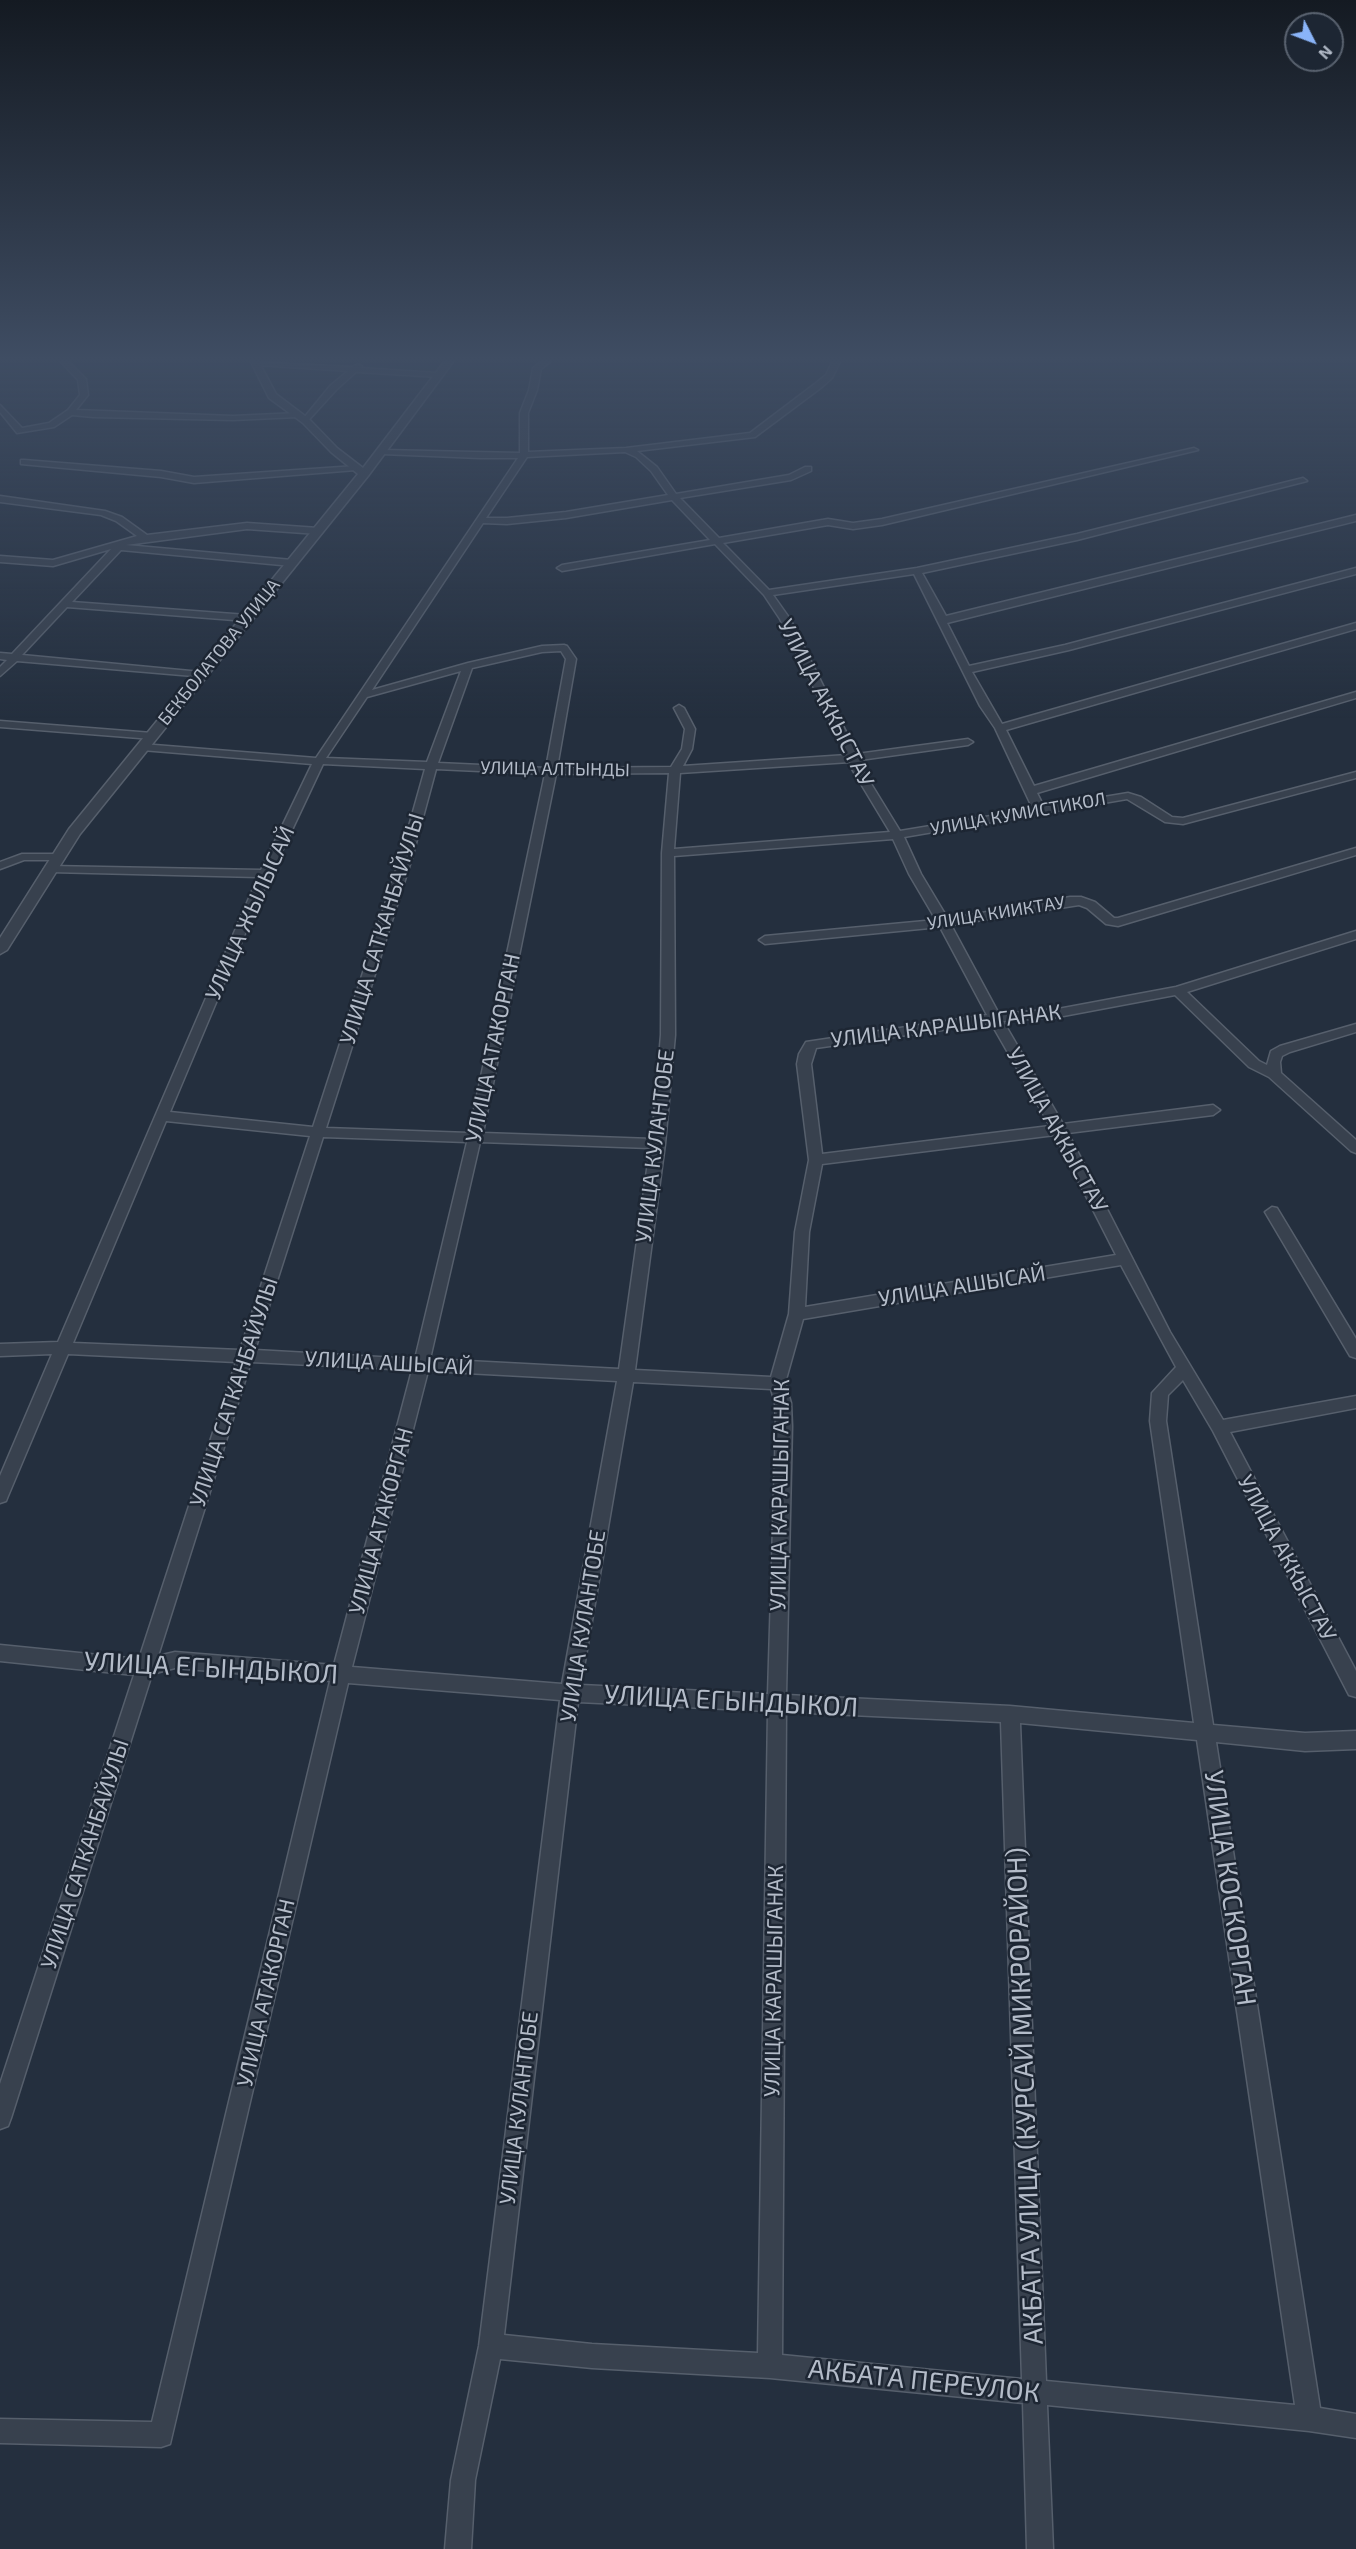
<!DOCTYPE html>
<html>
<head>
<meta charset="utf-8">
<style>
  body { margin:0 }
  #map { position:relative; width:1356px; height:2549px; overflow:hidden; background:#242f3e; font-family:"Exo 2",sans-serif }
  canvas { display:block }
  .north { position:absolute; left:1284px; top:12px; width:60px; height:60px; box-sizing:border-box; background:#1d2633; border:2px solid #59626f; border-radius:50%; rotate:132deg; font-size:16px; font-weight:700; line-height:24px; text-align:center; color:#b4bcc9 }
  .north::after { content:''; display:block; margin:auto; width:21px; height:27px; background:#8ab4f8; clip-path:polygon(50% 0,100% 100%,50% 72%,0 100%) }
</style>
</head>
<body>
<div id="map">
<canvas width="1356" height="2549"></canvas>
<div class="north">N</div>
</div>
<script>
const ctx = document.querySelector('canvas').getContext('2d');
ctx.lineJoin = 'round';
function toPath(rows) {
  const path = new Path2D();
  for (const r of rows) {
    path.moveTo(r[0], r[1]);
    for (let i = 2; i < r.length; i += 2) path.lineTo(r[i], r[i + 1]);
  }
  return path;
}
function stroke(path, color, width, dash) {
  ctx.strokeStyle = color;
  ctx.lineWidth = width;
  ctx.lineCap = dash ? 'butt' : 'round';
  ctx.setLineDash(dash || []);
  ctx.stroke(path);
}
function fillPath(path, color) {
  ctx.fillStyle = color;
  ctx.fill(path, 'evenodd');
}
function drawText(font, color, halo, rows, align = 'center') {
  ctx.font = font + ' "Exo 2",sans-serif';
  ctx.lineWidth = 5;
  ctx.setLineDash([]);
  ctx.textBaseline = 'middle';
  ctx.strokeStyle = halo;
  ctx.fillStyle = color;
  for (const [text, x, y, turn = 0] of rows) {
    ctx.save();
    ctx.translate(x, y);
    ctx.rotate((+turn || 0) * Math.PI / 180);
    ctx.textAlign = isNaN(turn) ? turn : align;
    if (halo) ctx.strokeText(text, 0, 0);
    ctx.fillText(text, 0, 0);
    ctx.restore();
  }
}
const minor = toPath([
  [61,362,69,362,86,379,88,395,76,410,233,416,298,413,302,415,298,417,233,420,93,417,72,415,54,427,17,433,0,412,0,405,22,428,49,423,68,410,80,395,78,380,61,362],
  [253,362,352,367,358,364,362,366,361,368,438,373,442,375,438,377,356,372,336,390,306,423,302,421,303,419,330,386,348,371,256,365,253,362],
  [541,362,550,362,541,369,537,390,528,413,528,452,626,448,750,433,816,383,826,375,832,362,840,362,832,378,822,387,755,437,637,451,657,467,676,494,789,475,805,467,811,467,811,471,791,480,680,498,719,538,828,519,853,523,882,519,1194,448,1198,450,882,525,853,529,828,525,723,543,769,590,917,568,1077,534,1303,478,1307,481,1077,540,922,573,946,616,1356,515,1356,521,947,623,969,666,1065,645,1356,568,1356,574,1069,650,972,672,1002,724,1356,623,1356,629,1006,730,1034,786,1356,692,1356,698,1037,793,1044,807,1128,793,1141,797,1172,817,1183,818,1356,772,1356,778,1183,824,1165,822,1127,799,904,837,921,874,948,919,1070,897,1081,897,1095,902,1114,918,1118,918,1356,848,1356,855,1118,926,1106,924,1087,908,1079,905,951,925,999,1014,1058,1009,1176,987,1356,931,1356,939,1187,992,1259,1061,1267,1065,1271,1051,1280,1046,1356,1024,1356,1032,1290,1052,1282,1056,1280,1062,1281,1073,1356,1140,1356,1153,1351,1151,1269,1077,1249,1067,1175,995,1058,1017,1003,1021,1063,1124,1213,1105,1220,1110,1213,1115,1068,1133,1170,1332,1223,1420,1356,1396,1356,1408,1230,1432,1356,1671,1356,1697,1349,1695,1213,1431,1183,1380,1168,1395,1166,1421,1213,1725,1305,1733,1356,1731,1356,1749,1305,1751,1216,1742,1320,2408,1356,2414,1356,2438,1309,2431,1047,2405,1053,2549,1027,2549,1023,2403,770,2378,592,2368,500,2359,475,2480,471,2549,445,2549,451,2480,479,2346,560,1700,348,1683,170,2444,161,2447,0,2443,0,2419,152,2422,330,1681,175,1668,152,1674,11,2118,8,2126,0,2129,0,2084,134,1675,0,1661,0,1645,139,1659,236,1362,68,1354,8,1496,6,1501,0,1503,0,1476,52,1354,0,1356,0,1344,58,1342,258,877,50,872,44,869,50,866,261,870,312,764,142,750,137,747,142,744,316,758,518,458,480,458,382,454,378,452,382,450,520,453,520,413,529,390,533,368,541,362],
  [625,452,636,457,651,471,668,495,566,512,507,518,486,518,527,457,625,452],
  [672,500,710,540,562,565,557,568,562,571,715,544,764,595,780,619,847,755,683,766,692,749,695,729,684,708,679,705,674,708,685,729,682,749,671,767,557,768,576,659,567,646,564,645,542,646,468,663,372,690,483,523,507,524,566,518,672,500],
  [914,574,980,706,995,728,1033,809,900,831,862,769,860,760,968,745,973,742,968,739,857,754,790,619,773,595,914,574],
  [561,651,566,659,546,768,438,763,472,668,542,652,561,651],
  [461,671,427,762,326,758,367,697,461,671],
  [850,762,852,769,890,832,674,849,680,773,850,762],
  [323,764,425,769,400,858,313,1127,170,1112,260,898,323,764],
  [436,769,545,774,469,1133,326,1128,412,858,436,769],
  [669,773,662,853,661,1035,652,1139,483,1133,556,774,669,773],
  [893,839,909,874,936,920,765,936,759,940,765,944,940,927,987,1015,806,1042,799,1054,797,1064,809,1160,795,1232,789,1314,771,1377,635,1370,665,1144,675,1035,674,856,893,839],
  [991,1023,1050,1126,822,1154,811,1064,816,1048,991,1023],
  [166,1121,310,1136,240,1350,73,1343,166,1121],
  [1055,1135,1116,1255,805,1307,809,1232,822,1164,1055,1135],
  [323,1137,467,1142,415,1359,255,1350,323,1137],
  [480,1142,650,1148,619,1369,430,1359,480,1142],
  [1121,1265,1176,1367,1152,1393,1150,1421,1194,1723,1010,1706,786,1695,792,1426,791,1403,785,1383,803,1319,1121,1265],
  [251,1362,412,1370,334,1665,175,1652,158,1656,251,1362],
  [428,1371,617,1381,562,1684,352,1667,428,1371],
  [633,1382,771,1389,775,1403,776,1426,768,1694,581,1685,633,1382],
  [578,1702,768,1711,758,2353,592,2344,504,2335,578,1702],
  [786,1712,1001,1722,1022,2379,782,2355,786,1712],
  [1020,1723,1197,1740,1295,2405,1046,2381,1020,1723],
  [24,460,161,471,194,477,356,466,360,468,356,470,194,483,161,477,21,464,21,460,24,460],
  [0,496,105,511,122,517,147,535,247,523,318,528,322,531,318,534,247,529,126,545,292,560,297,563,292,566,121,550,72,602,247,615,252,618,247,621,67,607,22,655,201,672,205,673,205,677,17,661,0,676,0,667,7,660,0,659,0,653,12,654,111,549,53,566,0,562,0,556,53,560,137,536,116,521,101,515,0,502,0,496],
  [0,721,152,733,157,736,152,739,0,727,0,721],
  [22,854,58,854,64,857,58,860,24,860,0,869,0,862,22,854],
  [1272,1207,1277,1208,1356,1339,1356,1358,1350,1356,1265,1212,1272,1207]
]);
const tertiary = toPath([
  [251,362,259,362,276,394,309,419,337,448,363,468,444,362,453,362,368,476,80,834,7,950,0,954,0,938,69,829,358,474,331,452,303,423,269,398,251,362]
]);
const farStreetnames = [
  ["БЕКБОЛАТОВА УЛИЦА",219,652,-51],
  ["УЛИЦА АЛТЫНДЫ",555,769,1],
  ["УЛИЦА КУМИСТИКОЛ",1018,814,-10],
  ["УЛИЦА КИИКТАУ",996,913,-9]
];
const streetNames = [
  ["УЛИЦА АККЫСТАУ",826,703,63],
  ["УЛИЦА ЖЫЛЫСАЙ",250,913,-66],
  ["УЛИЦА САТКАНБАЙУЛЫ",382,929,-73],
  ["УЛИЦА КАРАШЫГАНАК",946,1026,-7],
  ["УЛИЦА АТАКОРГАН",493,1048,-78],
  ["УЛИЦА АККЫСТАУ",1057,1130,61],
  ["УЛИЦА КУЛАНТОБЕ",655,1146,-83],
  ["УЛИЦА АШЫСАЙ",962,1286,-9],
  ["УЛИЦА АШЫСАЙ",389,1363,3],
  ["УЛИЦА САТКАНБАЙУЛЫ",234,1392,-72],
  ["УЛИЦА КАРАШЫГАНАК",780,1495,-89],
  ["УЛИЦА АТАКОРГАН",381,1521,-75],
  ["УЛИЦА АККЫСТАУ",1287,1558,62],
  ["УЛИЦА КУЛАНТОБЕ",583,1626,-81],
  ["УЛИЦА САТКАНБАЙУЛЫ",85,1854,-72],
  ["УЛИЦА КАРАШЫГАНАК",774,1981,-89],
  ["УЛИЦА АТАКОРГАН",266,1993,-77],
  ["УЛИЦА КУЛАНТОБЕ",519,2108,-83]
];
const nearStreetnames = [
  ["УЛИЦА ЕГЫНДЫКОЛ",211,1668,3],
  ["УЛИЦА ЕГЫНДЫКОЛ",731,1701,3],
  ["УЛИЦА КОСКОРГАН",1230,1888,82],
  ["АКБАТА УЛИЦА (КУРСАЙ МИКРОРАЙОН)",1025,2096,-92],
  ["АКБАТА ПЕРЕУЛОК",924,2381,6]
];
stroke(minor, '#565f6c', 3);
stroke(tertiary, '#565f6c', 3);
fillPath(minor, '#38414e');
fillPath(tertiary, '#38414e');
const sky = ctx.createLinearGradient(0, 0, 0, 719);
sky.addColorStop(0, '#141a22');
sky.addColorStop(0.5, '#3f4d63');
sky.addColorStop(1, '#3f4d6300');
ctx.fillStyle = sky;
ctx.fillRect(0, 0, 1356, 719);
drawText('18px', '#b4bcc9', '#1d2633', farStreetnames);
drawText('22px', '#b4bcc9', '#1d2633', streetNames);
drawText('27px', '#b4bcc9', '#1d2633', nearStreetnames);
</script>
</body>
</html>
